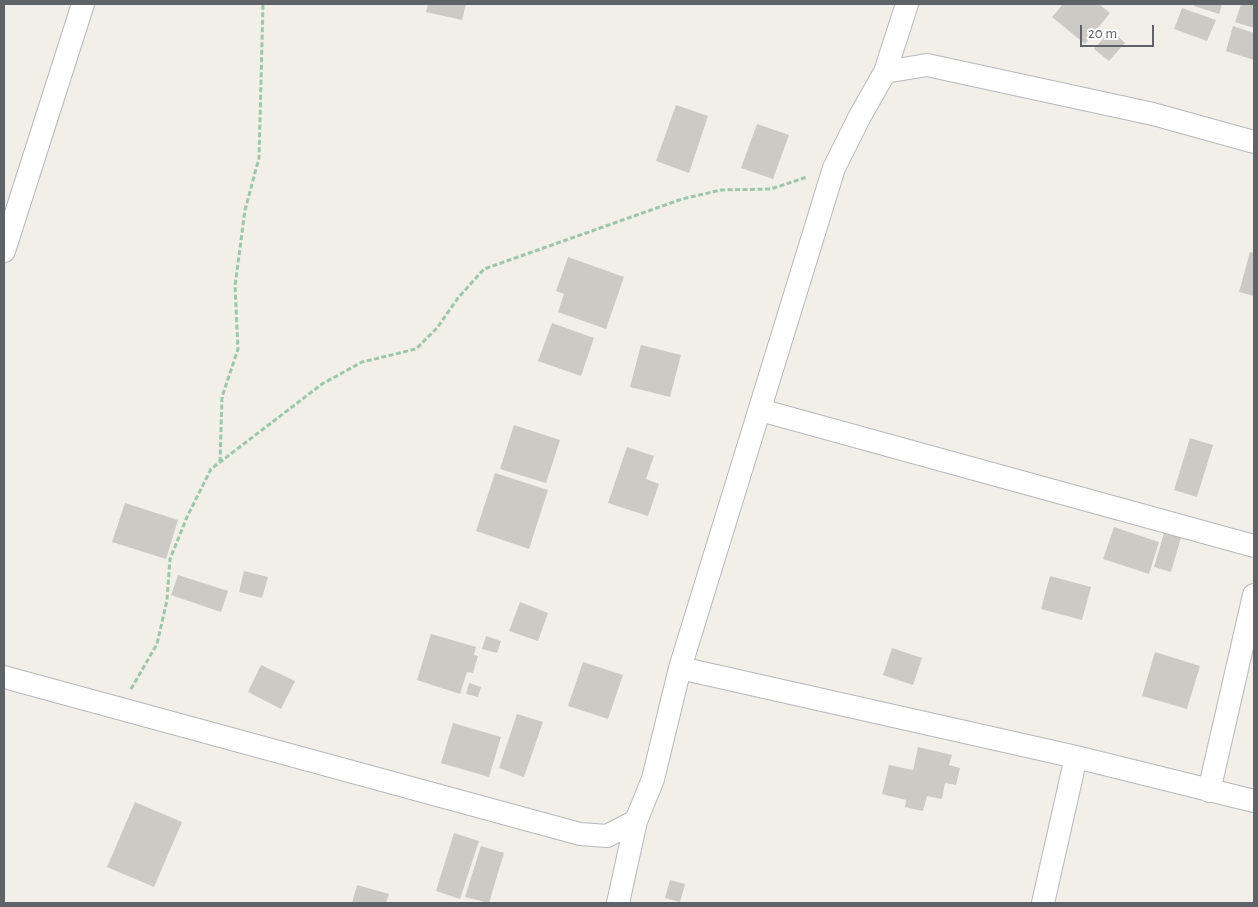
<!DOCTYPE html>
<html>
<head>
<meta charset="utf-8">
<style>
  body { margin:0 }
  #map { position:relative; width:1258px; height:907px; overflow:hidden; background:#f1efe8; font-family:"Alegreya Sans",sans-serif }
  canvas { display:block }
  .frame { position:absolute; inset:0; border:5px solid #5f6368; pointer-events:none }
  .scale { position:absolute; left:1080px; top:25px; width:74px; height:22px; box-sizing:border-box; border:2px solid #5f6368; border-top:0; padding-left:6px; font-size:15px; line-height:18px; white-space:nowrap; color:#5f6368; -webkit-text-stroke:4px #fff; paint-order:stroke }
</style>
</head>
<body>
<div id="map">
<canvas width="1258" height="907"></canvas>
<div class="frame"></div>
<div class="scale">20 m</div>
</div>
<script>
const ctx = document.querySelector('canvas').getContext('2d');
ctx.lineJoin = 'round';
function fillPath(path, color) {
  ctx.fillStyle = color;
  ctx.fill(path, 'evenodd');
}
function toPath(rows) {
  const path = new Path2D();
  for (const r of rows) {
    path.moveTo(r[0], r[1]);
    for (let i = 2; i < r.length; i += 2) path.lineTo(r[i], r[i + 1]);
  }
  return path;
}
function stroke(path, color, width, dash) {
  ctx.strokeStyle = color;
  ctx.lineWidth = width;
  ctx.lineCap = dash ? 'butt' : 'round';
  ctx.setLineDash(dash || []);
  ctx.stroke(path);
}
const building = toPath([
  [428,4,466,4,462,20,426,12],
  [1063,4,1099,4,1110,13,1085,44,1052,17],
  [1195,4,1222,4,1219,14,1194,6],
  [1241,4,1254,5,1254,28,1235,22],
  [1182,8,1216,20,1207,41,1174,29],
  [1233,26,1254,33,1254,60,1226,51],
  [1111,30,1125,43,1109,61,1094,49],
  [676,105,708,116,689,173,656,161],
  [757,124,789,135,773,179,741,168],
  [1250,252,1254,253,1254,296,1239,292],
  [568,257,624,277,606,329,558,312,564,294,556,291],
  [552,323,594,338,581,376,538,361],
  [641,345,681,355,670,397,630,387],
  [514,425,560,440,546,483,500,469],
  [1190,438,1213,445,1197,497,1174,490],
  [627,447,654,456,646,479,659,484,648,516,608,503],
  [495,473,548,490,529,549,476,531],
  [125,503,178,520,166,559,112,542],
  [1114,527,1159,542,1149,574,1103,559],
  [1164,533,1181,538,1171,572,1154,567],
  [244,571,268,577,262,598,239,592],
  [178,575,228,591,221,612,171,595],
  [1050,576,1091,587,1082,620,1041,609],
  [520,602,548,613,538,641,509,631],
  [431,634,476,647,474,655,478,656,473,673,467,672,460,694,417,680],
  [486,636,501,641,497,653,482,649],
  [892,648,922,658,913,685,883,675],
  [1155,652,1200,666,1187,709,1142,696],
  [583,662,623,675,608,719,568,706],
  [261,665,295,681,281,709,248,692],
  [469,683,481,687,478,697,466,694],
  [517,714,543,722,524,777,499,768],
  [453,723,501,737,489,777,441,763],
  [918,747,952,755,949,765,960,768,956,785,945,783,942,799,927,796,923,811,905,807,906,800,882,794,889,765,913,770],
  [135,802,182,822,154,887,107,867],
  [454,833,479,841,460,899,436,891],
  [481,846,504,853,489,903,465,897],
  [670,880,685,884,680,902,665,898],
  [357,885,389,894,386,903,352,903]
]);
const path = toPath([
  [220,462,222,397,238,349,235,286,245,210,259,158,263,4],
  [131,689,157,644,167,600,170,559,187,517,211,469,322,384,362,362,416,349,437,328,458,298,484,269,682,199,721,190,771,189,807,177]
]);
const minor = toPath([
  [885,72,907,4],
  [4,251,83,4],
  [760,410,1254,546],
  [680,668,1076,757,1254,801],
  [4,677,580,834,607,836,636,821,653,779,680,668,834,168,860,116,885,72,927,65,1153,114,1254,142],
  [1209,791,1254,595],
  [618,903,636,821],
  [1043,903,1076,757]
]);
fillPath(building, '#cccac5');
stroke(minor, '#b5b8bc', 24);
stroke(path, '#9cc7a9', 3, [5, 2.5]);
stroke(minor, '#fff', 22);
</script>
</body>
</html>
